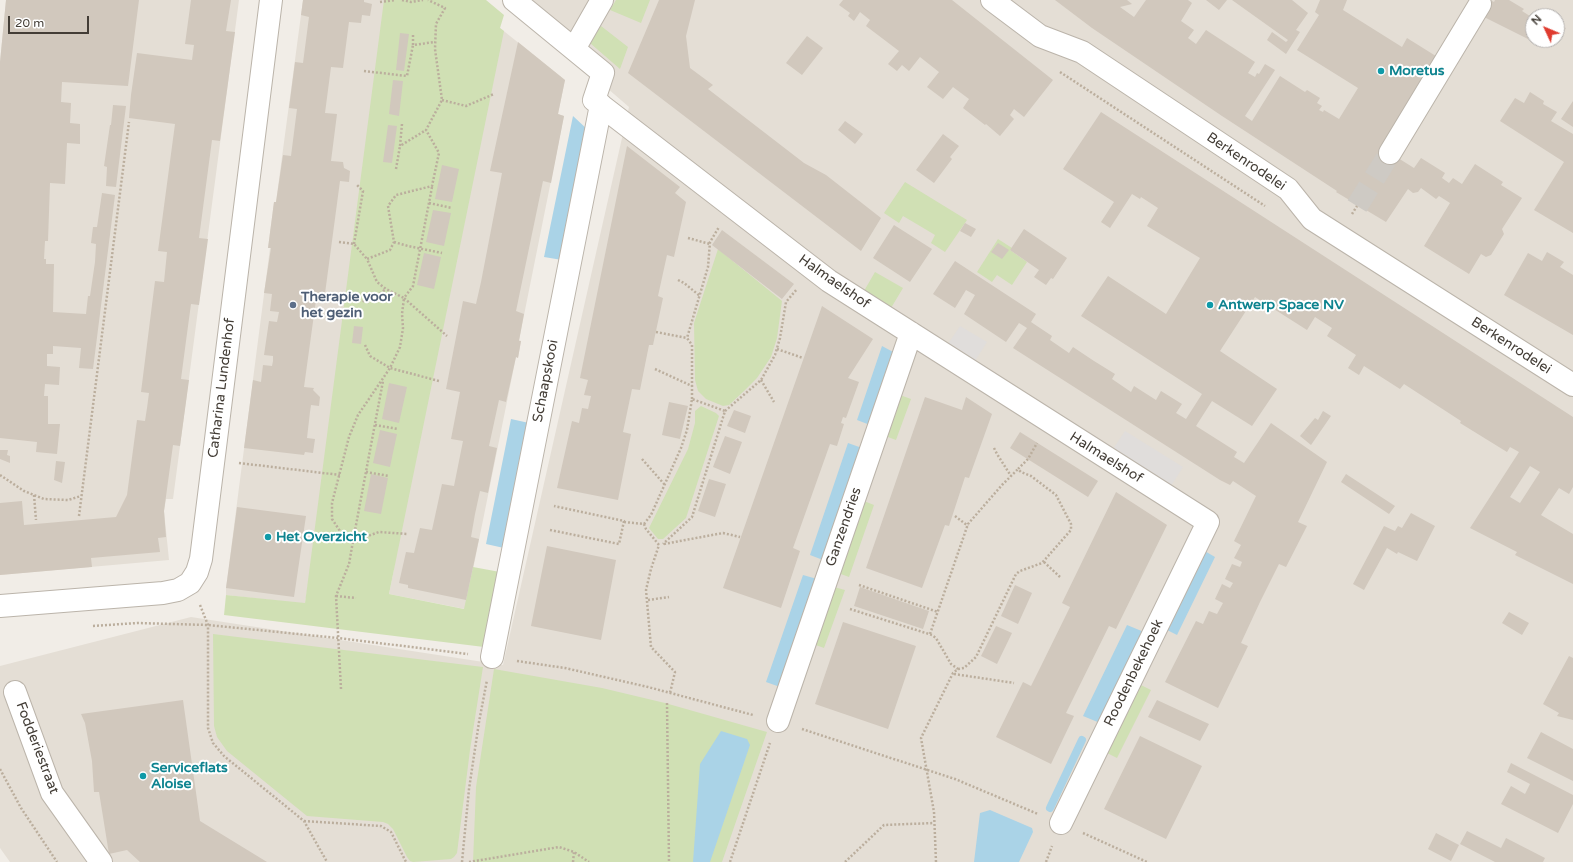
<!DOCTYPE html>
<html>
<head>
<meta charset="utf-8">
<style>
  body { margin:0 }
  #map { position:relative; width:1573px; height:862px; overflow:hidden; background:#f1ede7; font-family:"Varela Round",sans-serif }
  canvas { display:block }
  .north { position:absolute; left:1525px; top:8px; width:40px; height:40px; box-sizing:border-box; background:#fff; border:1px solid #b4b1af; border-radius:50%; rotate:314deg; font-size:11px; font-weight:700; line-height:16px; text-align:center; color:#433d36 }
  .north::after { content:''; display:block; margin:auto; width:14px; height:18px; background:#df3b2f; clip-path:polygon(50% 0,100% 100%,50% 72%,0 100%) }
  .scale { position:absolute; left:8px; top:16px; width:81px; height:18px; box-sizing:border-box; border:2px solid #433d36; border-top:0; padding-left:5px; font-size:12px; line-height:14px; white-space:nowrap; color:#433d36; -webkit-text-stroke:3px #fff; paint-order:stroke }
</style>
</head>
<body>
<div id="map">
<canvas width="1573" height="862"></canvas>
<div class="north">N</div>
<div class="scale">20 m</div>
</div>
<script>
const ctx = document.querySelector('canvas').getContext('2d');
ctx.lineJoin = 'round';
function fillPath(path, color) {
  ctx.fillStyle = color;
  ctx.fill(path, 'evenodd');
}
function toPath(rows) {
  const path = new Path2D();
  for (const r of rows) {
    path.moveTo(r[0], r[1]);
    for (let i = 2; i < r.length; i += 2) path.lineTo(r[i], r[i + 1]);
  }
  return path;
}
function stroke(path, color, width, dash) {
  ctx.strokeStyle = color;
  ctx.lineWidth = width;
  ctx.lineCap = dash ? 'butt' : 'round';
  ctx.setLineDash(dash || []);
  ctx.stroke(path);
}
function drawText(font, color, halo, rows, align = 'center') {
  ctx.font = font + ' "Varela Round",sans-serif';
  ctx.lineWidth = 4;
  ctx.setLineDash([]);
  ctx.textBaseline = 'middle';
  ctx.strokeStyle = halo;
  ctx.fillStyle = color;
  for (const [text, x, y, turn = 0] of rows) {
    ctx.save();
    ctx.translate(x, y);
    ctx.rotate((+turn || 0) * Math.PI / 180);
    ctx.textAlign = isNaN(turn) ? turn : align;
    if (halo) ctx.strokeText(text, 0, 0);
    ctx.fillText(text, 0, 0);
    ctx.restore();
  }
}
const residential = toPath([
  [6,0,239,0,173,499,166,499,164,511,169,560,0,575,0,62],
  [303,0,465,0,565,80,558,114,564,116,519,340,521,341,518,358,516,357,465,609,389,594,394,569,312,559,305,604,226,595,226,588,270,248,268,248,274,202,276,202],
  [505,0,1573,0,1573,862,10,862,0,848,0,666,191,617,503,665,629,107],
  [1533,16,1557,16,1557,40,1533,40]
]);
const green = toPath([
  [384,0,486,0,504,15,500,28,504,31,389,594,464,609,473,567,500,572,484,647,224,615,226,595,305,603],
  [616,0,650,0,641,23,610,10],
  [601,26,628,47,620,69,590,43],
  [905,182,967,220,945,252,931,243,935,235,920,226,903,216,899,223,884,213],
  [998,239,1012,248,1010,250,1027,262,1012,285,997,275,992,282,977,272],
  [718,249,782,301,777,338,771,357,757,378,744,391,729,405,723,406,706,399,698,391,695,380,694,323],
  [875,272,903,288,891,308,864,291],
  [900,395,911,399,896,440,885,436],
  [701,406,716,413,719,416,686,518,663,539,658,539,649,528,688,449,695,423,695,411],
  [864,501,874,505,849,577,838,573],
  [834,587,845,590,824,648,813,644],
  [213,634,483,667,470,750,457,853,454,857,451,859,413,862,410,861,407,857,393,829,388,824,383,822,307,816,227,751,217,737,214,726],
  [494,669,602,688,665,703,767,732,722,862,473,862,476,787],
  [1137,683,1151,690,1117,758,1103,751]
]);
const parking = toPath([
  [960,326,987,342,975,361,948,344],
  [1125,431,1183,467,1171,486,1113,449]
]);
const water = toPath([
  [573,116,588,130,562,260,544,257],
  [882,346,895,353,870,425,857,420],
  [511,419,529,423,504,548,486,544],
  [848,443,862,448,823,560,810,555],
  [1203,550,1215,557,1177,635,1165,629],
  [803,575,817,579,780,687,766,682],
  [1127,625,1144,632,1100,723,1083,716],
  [721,731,747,739,750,745,710,862,693,862,700,764],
  [990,810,1032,828,1033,832,1019,862,974,862,980,813]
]);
const stream = toPath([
  [1050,808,1082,740]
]);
const building = toPath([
  [6,0,139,0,128,86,62,82,61,102,71,103,70,123,80,124,80,144,67,143,65,184,50,183,48,241,45,241,44,259,46,259,46,264,54,264,53,312,86,314,88,296,90,296,95,262,96,244,91,243,93,227,97,227,102,193,115,195,93,369,79,368,81,348,53,346,53,354,47,354,47,366,60,367,59,385,45,384,44,396,48,396,48,424,60,424,57,454,36,452,37,442,0,438,0,62],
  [191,0,231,0,226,31,235,32,220,141,212,140,199,238,208,239,199,305,191,304,186,341,181,379,189,380,180,446,173,445,164,511,166,537,158,538,160,552,91,558,92,567,0,575,0,503,22,501,24,525,116,517,127,495,137,420,145,421,147,408,149,393,141,392,155,281,164,282,167,252,158,251,175,124,129,118,131,95,137,53,192,60,194,45,185,44],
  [303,0,364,0,364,2,372,4,370,16,362,15,361,23,349,22,343,68,331,67,325,113,337,114,331,161,343,162,344,168,350,171,349,182,340,181,324,301,316,300,304,387,314,388,313,390,320,397,319,406,311,405,310,412,307,438,315,439,313,453,305,452,304,455,244,448,253,380,261,382,263,365,272,366,273,361,273,356,264,355,269,321,277,322,279,312,270,311,272,294,264,293,271,248,268,248,274,202,276,202,283,155,291,156,297,109,289,108,295,62,303,63,309,17,301,15],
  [659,0,695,0,686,36,690,68,713,85,708,89,804,163,826,175,881,218,861,251,628,73],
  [843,0,952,0,1053,80,1024,117,1014,109,1010,115,1014,119,1000,136,986,124,985,125,963,108,969,99,953,87,943,99,927,87,939,72,920,57,909,71,902,65,897,71,888,64,899,51,866,26,870,20,860,12,854,21,848,16,850,13,839,5],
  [1055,0,1127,0,1132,4,1120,7,1134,17,1146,0,1188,0,1192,3,1181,21,1194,30,1188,38,1196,44,1206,30,1255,62,1248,73,1255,77,1257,73,1259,74,1265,64,1275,70,1245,116,1252,121,1280,76,1305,92,1307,90,1320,98,1317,103,1322,106,1319,110,1323,112,1324,110,1339,119,1358,88,1297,50,1319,15,1315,12,1320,0,1347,0,1343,10,1402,47,1407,38,1439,58,1390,153,1414,168,1421,158,1445,173,1442,178,1449,183,1453,178,1462,184,1475,164,1503,182,1501,185,1522,198,1502,229,1504,234,1491,255,1486,257,1481,254,1469,274,1424,246,1450,203,1439,196,1436,199,1421,188,1418,192,1413,193,1408,189,1386,222,1336,192,1337,191,1222,116,1092,28],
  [1206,0,1227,0,1219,10],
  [1232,0,1292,0,1308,13,1296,30,1300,32,1286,54,1267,40,1272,32,1286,42,1288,40],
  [1495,0,1509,0,1524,9,1522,11,1533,18,1533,40,1553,40,1540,45,1482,16,1492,1,1494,2],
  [1557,23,1566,28,1559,38,1557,39],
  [400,33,409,34,404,71,396,70],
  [807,36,823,48,802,75,786,63],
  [518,42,565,80,558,114,564,116,551,183,543,181,516,311,524,314,519,341,521,341,518,358,516,357,506,402,499,400,489,446,497,448,488,493,480,491,475,514,471,537,479,539,466,600,408,588,408,585,399,583,406,552,414,553,420,528,432,530,442,484,454,486,463,441,451,439,460,392,446,389,463,301,476,304,481,282,502,173,490,171],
  [393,80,403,81,399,116,389,114],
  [1530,92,1544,101,1543,104,1557,112,1551,121,1573,134,1573,233,1534,210,1564,162,1500,121,1515,98,1524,103],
  [1573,101,1573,127,1561,119],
  [113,105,126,106,116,187,106,186,107,167,104,166,110,125,111,125],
  [1101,112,1573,417,1573,487,1569,494,1559,488,1541,515,1573,534,1573,584,1515,555,1517,552,1470,528,1519,452,1510,447,1507,452,1460,423,1461,421,1404,384,1400,389,1364,366,1359,375,1348,368,1356,355,1327,336,1332,328,1315,317,1307,330,1255,297,1220,351,1277,389,1252,426,1212,401,1196,426,1237,452,1234,457,1244,463,1271,423,1327,462,1298,522,1307,526,1286,567,1279,564,1260,602,1241,643,1248,646,1218,708,1165,682,1196,621,1203,624,1209,611,1217,614,1223,603,1215,599,1222,584,1230,588,1233,583,1225,579,1232,564,1240,567,1242,562,1234,558,1241,545,1234,541,1256,496,1233,481,1230,485,1220,480,1013,348,1027,328,1019,323,1006,342,964,314,975,295,966,290,955,308,933,294,955,261,1036,314,1031,322,1052,336,1050,340,1069,353,1073,347,1094,361,1115,374,1112,379,1131,392,1134,386,1156,400,1161,391,1182,404,1176,413,1186,419,1202,394,1081,316,1108,276,1166,314,1200,258,1147,226,1158,208,1141,197,1140,199,1132,194,1110,228,1101,222,1114,202,1063,169],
  [1530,466,1540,472,1520,503,1510,497],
  [845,121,863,134,855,144,838,130],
  [388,125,397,126,392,163,383,162],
  [943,134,959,146,950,157,952,159,934,183,916,170],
  [627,146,680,187,675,193,686,202,674,257,667,255,658,296,663,298,653,345,649,345,640,390,632,389,623,432,631,434,618,500,557,488,572,421,579,423,582,408,588,409,591,396,584,395,588,380,580,378],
  [442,165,459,169,452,202,435,199],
  [433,210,451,213,444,246,426,242],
  [965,223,976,229,971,237,960,231],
  [894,225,932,249,910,282,873,258],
  [1024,229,1067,258,1053,279,1051,278,1046,285,1034,277,1039,270,1010,250],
  [722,230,794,284,782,299,712,245],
  [998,243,1009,250,1002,259,991,252],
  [1547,252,1564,262,1560,267,1573,275,1573,335,1504,295,1528,253,1542,261],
  [424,253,441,257,434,289,417,285],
  [822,306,873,339,848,378,859,382,846,418,843,417,841,423,844,424,837,446,830,444,793,548,800,551,781,608,723,588],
  [354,326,363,327,361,344,352,343],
  [389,383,407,387,399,423,382,419],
  [925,397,962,410,966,397,992,414,969,478,965,477,949,526,945,525,922,588,866,568],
  [669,402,688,406,680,439,662,435],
  [734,410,751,416,745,433,727,426],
  [1323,411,1331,416,1311,445,1300,436,1315,418,1318,420],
  [380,430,397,434,390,467,373,463],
  [1020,432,1098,481,1088,497,1010,448],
  [725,436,742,442,730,474,713,467],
  [0,450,8,450,7,455,10,456,10,463,0,459],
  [56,461,65,462,62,483,54,480],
  [371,474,388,478,381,514,364,511],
  [1346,474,1395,506,1389,514,1341,482],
  [709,479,726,484,715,517,698,511],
  [1116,492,1167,525,1116,629,1109,626,1066,713,1074,716,1051,764,996,737,1023,682,1031,686,1041,666,1070,607,1062,603],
  [237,507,306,516,294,597,226,588],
  [1411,513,1435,526,1417,561,1398,552,1397,554,1387,548,1364,590,1353,584,1384,526,1395,531,1398,526,1402,528],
  [547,546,616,560,601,640,531,626],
  [1015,585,1032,593,1018,624,1001,616],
  [860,587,929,611,923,629,854,606],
  [1509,612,1529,623,1522,635,1502,623],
  [843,622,916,646,888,729,815,704],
  [996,626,1012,633,997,664,981,656],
  [1569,656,1573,658,1573,720,1557,716,1559,713,1543,704],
  [183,700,200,821,267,862,140,862,127,850,109,854,99,792,94,792,92,761,85,723,81,714],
  [1157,700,1209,724,1200,741,1148,717],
  [1541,732,1573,749,1573,781,1527,758],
  [1140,736,1202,766,1166,839,1104,809],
  [1511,763,1573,795,1573,804,1558,833,1501,804,1511,786,1525,794,1530,784,1507,772],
  [1467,831,1501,848,1506,838,1545,858,1543,862,1495,862,1460,844],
  [1436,833,1459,845,1451,861,1428,849]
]);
const minorTunnel = toPath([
  [1357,206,1390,153]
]);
const path = toPath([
  [402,0,411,2,423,0],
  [380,2,395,0],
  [413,35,413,45,435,42],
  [364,71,407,76,413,45],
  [1060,72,1265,206],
  [442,100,466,106,494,94],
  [402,124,400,146,426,130],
  [396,169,400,146],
  [432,187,413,286,404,298,447,336],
  [429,203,452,208],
  [1352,214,1357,206],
  [688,238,710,244],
  [339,242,354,244,367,259],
  [394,242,408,246,442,253],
  [354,244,363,191,356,184],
  [678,280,684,283,700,296],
  [347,297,368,302,386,289],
  [656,332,687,338],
  [365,345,370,356,390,368,439,381],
  [777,349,803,358],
  [655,369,692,386],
  [761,380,774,402],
  [692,399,692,345,687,338,708,267,710,242,719,227],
  [725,411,761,380,775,355,780,338,786,302,797,289],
  [375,425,398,429],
  [994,448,997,454,1011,476],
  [642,459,665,485],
  [239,463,340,475],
  [366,472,389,476],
  [0,475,24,491,44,499,68,500,81,496],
  [34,495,36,520],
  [79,516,129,122],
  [955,516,968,526],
  [624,522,644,524,646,529,659,545,651,569,646,590,651,647,675,672,670,693],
  [644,524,651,515,681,448,687,430,692,399,725,411,692,517,663,544],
  [550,530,619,544,624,521,554,506],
  [353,541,383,381],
  [354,541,379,532,408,534],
  [664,544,723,533,740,537],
  [1044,562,1060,577],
  [859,585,938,612],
  [336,596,356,598],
  [648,600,669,597],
  [200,605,208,625,208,728,213,743,224,756,304,821,327,862],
  [850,609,932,635,936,638,951,664,958,669],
  [93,626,137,623,208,625,338,638,468,654],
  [930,634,968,524,1002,485,1018,469],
  [517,661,565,668,648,687,753,715],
  [954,674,1014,683],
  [341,689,336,596,349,564,353,541,340,531,332,519,332,503,349,437,358,415,390,368,400,347,403,328,402,314,404,298,386,289,377,282,367,259,390,250,394,242,388,206,396,195,432,186,439,153,426,130,442,100,435,49,436,24,445,8,428,0],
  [667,703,669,862],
  [802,729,955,779,1038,814],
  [0,769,21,808,57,862],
  [304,821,381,826,391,832,406,862],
  [1083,833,1147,862],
  [462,862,469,789,479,722,487,680],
  [469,862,559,847,574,852,589,862],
  [573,862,574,852],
  [730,862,770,743],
  [845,862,884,825,934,823],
  [936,862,934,812,921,738,953,673,958,669,964,668,976,657,1016,574,1020,571,1042,563,1071,530,1071,524,1056,495,1031,476,1021,472,1018,469,1028,459,1037,443],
  [1046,862,1052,846]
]);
const minor = toPath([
  [514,0,603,73,594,100,829,281,1208,522,1061,823],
  [992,0,1040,36,1082,52,1288,189,1312,219,1573,385],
  [574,49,602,0],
  [1390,153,1480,4],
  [0,606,163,593,178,590,190,583,197,572,201,559,271,0],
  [492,657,601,105],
  [15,692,52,793,101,862],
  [778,721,911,333]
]);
const markers = [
  [1381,71,4,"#0f9aa8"],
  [293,305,4,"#5c6f8a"],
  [1210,305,4,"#0f9aa8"],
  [268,537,4,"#0f9aa8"],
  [143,776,4,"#0f9aa8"]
];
const cultureNames = [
  ["Moretus",1389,71],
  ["Antwerp Space NV",1218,305],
  ["Het Overzicht",276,537],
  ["Serviceflats",151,768],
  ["Aloise",151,784]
];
const streetNames = [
  ["Berkenrodelei",1246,162,34],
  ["Halmaelshof",834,282,35],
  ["Berkenrodelei",1511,346,33],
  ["Schaapskooi",546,381,-79],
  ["Catharina Lundenhof",222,388,-83],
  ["Halmaelshof",1106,458,32],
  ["Ganzendries",844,527,-71],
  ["Roodenbekehoek",1134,673,-64],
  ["Fodderiestraat",37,748,69]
];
const serviceNames = [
  ["Therapie voor",301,297],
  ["het gezin",301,313]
];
fillPath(residential, '#e4ded5');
fillPath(green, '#d0e0b4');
fillPath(parking, '#e0dddb');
fillPath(water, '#aad3e7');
stroke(stream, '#aad3e7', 8);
fillPath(building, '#d1c8bd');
stroke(minorTunnel, '#cecac4', 22, [22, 11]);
stroke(minor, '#bbb4aa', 24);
stroke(path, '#bbae9d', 2.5, [2, 2]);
stroke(minor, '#fff', 22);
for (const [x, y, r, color] of markers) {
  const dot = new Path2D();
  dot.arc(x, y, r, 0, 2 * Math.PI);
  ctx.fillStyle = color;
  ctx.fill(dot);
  stroke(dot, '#fff', 1.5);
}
drawText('bold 14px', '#0d838f', '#fff', cultureNames, 'left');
drawText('14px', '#433d36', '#fff', streetNames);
drawText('bold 14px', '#4e5e75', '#fff', serviceNames, 'left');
</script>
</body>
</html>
